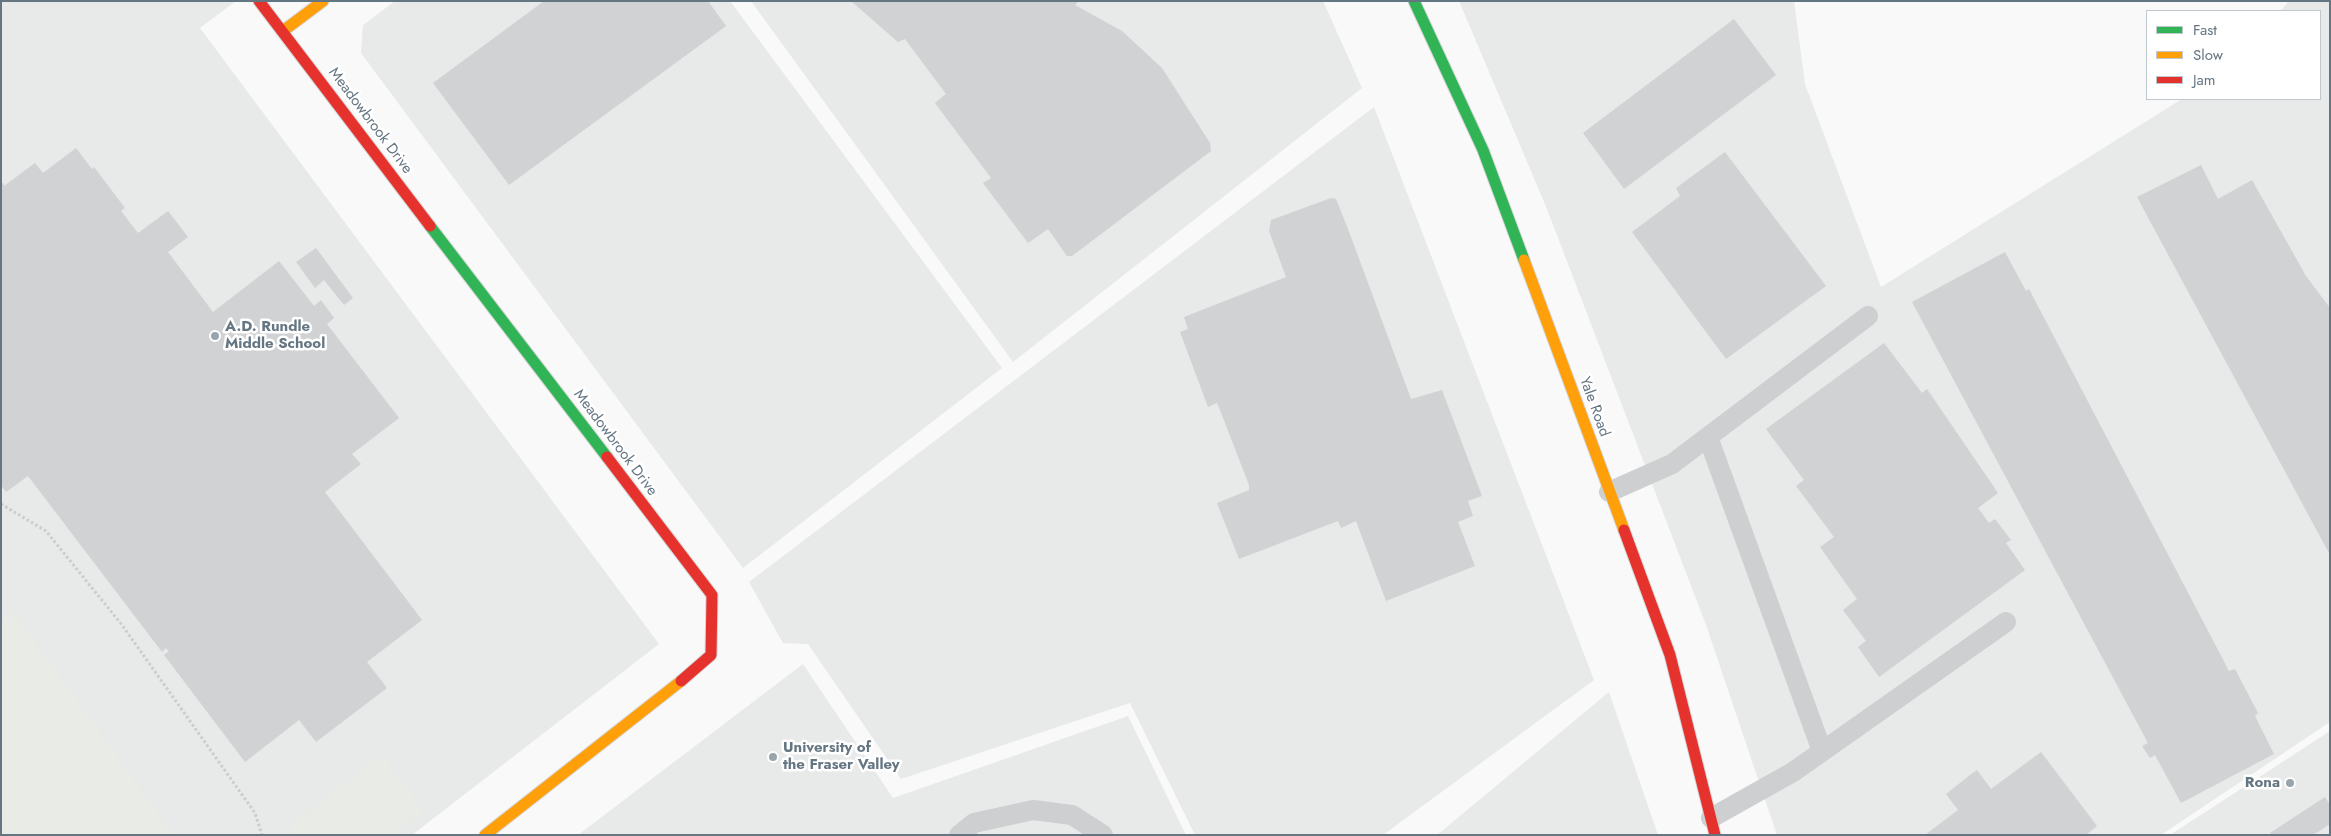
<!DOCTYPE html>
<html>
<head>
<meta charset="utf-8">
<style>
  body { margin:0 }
  #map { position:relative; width:2331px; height:836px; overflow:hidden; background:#f9f9f9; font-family:Jost,sans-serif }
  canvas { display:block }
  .frame { position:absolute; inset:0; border:2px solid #657683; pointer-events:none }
  .legend { position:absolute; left:2146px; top:10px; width:175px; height:90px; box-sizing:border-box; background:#fff; border:1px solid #c1c8cd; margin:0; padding:6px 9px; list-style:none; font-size:15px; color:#657683 }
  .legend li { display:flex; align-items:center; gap:10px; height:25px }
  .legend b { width:25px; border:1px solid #c1c8cd }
</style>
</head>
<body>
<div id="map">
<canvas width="2331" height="836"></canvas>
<div class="frame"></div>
<ul class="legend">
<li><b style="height:6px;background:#30b455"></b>Fast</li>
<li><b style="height:6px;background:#ff9f0a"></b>Slow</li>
<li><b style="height:6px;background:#e5322d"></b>Jam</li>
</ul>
</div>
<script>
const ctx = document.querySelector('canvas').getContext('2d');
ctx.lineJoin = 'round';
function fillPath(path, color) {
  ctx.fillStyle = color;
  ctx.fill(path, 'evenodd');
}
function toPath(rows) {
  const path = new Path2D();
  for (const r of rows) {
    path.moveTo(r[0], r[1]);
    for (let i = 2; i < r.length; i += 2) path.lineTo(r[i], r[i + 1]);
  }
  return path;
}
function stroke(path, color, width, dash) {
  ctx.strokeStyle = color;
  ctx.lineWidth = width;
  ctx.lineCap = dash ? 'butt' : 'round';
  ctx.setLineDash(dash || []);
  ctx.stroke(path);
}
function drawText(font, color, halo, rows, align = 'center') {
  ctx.font = font + ' Jost,sans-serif';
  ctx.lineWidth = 5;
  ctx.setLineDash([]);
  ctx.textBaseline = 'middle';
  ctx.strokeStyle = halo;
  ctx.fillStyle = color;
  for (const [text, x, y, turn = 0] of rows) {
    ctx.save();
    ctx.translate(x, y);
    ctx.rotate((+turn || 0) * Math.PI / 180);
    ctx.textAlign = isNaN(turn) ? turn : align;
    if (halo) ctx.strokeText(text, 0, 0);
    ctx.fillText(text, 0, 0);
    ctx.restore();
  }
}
const built = toPath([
  [1,1,236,1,200,28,659,644,412,835,1,835],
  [395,1,730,1,1002,368,743,568,361,53,363,25],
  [751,1,1323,1,1362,88,1013,362],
  [1459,1,1794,1,1805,84,1881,287,2182,99,2320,99,2320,11,2280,11,2289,1,2330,1,2330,722,2161,835,1777,835,1706,625,1547,209],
  [1374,107,1594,680,1383,835,1195,835,1130,703,901,779,808,644,783,643,749,582],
  [803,664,893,798,1128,716,1186,835,578,835],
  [1609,692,1658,835,1437,835],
  [2330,731,2330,835,2170,835]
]);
const green = toPath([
  [13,611,174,835,1,835,1,620],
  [382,755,424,811,393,835,295,835,289,826]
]);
const building = toPath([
  [544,1,708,1,726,26,509,185,433,83],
  [851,1,1079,1,1075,5,1122,31,1162,68,1210,143,1211,151,1072,256,1067,256,1048,229,1028,243,983,183,991,178,935,103,946,94,905,39,898,42],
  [1734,19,1776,75,1624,189,1583,133],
  [76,148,92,169,94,167,125,208,121,211,138,233,168,211,188,237,168,252,213,312,279,261,314,306,321,300,334,318,327,324,399,418,352,454,361,464,325,492,422,620,367,662,387,688,316,742,299,720,245,762,164,655,169,651,166,648,162,652,28,476,6,492,1,485,1,184,3,183,4,186,35,163,43,173],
  [1725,152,1826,286,1726,359,1632,232,1680,196,1676,188],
  [2201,165,2218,199,2252,180,2306,276,2330,308,2330,555,2137,197],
  [1331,198,1336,199,1348,229,1411,399,1442,390,1482,496,1468,501,1473,516,1458,522,1475,566,1386,601,1356,521,1341,528,1338,521,1239,559,1217,503,1249,490,1249,485,1220,410,1217,403,1208,407,1180,332,1188,329,1184,317,1286,277,1269,231,1271,220],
  [316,248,353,298,344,305,324,280,315,288,296,262],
  [2005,252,2026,291,2029,289,2229,671,2235,669,2258,713,2255,716,2274,754,2181,803,2155,755,2150,758,2142,746,2148,743,1912,302],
  [1884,343,1922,393,1927,389,1998,493,1978,508,1989,523,1995,519,2011,540,2006,543,2025,570,1879,677,1858,647,1866,641,1843,610,1857,599,1820,547,1834,537,1796,486,1804,480,1766,429],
  [2041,752,2097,826,2086,835,1925,835,1958,810,1946,794,1970,775,1977,770,1991,789],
  [2325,797,2330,805,2330,824,2313,835,2271,835,2270,833]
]);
const path = toPath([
  [1,504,46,531,122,625,255,813,262,835]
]);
const lane = toPath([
  [1708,437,1822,751],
  [1609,492,1672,464,1868,316],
  [1711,818,1793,772,2006,622],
  [959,835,974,823,1033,810,1072,815,1103,835]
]);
const fast = toPath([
  [1414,1,1483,150,1524,260],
  [430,226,607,457]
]);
const slow = toPath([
  [283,31,323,1],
  [1524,260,1624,530],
  [485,835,681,681]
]);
const jam = toPath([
  [259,1,430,226],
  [607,457,712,595,711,655,681,681],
  [1624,530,1670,655,1715,835]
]);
const markers = [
  [215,336,5,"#99a4ac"],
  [773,757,5,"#99a4ac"],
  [2290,783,5,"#99a4ac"]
];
const streetNames = [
  ["Meadowbrook Drive",370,121,53],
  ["Yale Road",1594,407,70],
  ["Meadowbrook Drive",615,443,53]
];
const poiNames = [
  ["A.D. Rundle",225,327],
  ["Middle School",225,344],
  ["University of",783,748],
  ["the Fraser Valley",783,765],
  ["Rona",2280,783,"right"]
];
fillPath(built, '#e8e9e9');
fillPath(green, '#e8ebe6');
fillPath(building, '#d0d2d3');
stroke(fast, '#d5d6d7', 13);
stroke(slow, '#d5d6d7', 13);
stroke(jam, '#d5d6d7', 13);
stroke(path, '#cbcccd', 3, [2.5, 2.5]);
stroke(lane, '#cecfd0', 20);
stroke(fast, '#30b455', 11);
stroke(slow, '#ff9f0a', 11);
stroke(jam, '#e5322d', 11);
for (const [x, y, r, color] of markers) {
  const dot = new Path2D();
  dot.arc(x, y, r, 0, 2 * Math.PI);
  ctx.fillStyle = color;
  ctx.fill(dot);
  stroke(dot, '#fff', 2);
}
drawText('15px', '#657683', '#fff', streetNames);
drawText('bold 15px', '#657683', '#fff', poiNames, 'left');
</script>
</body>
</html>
